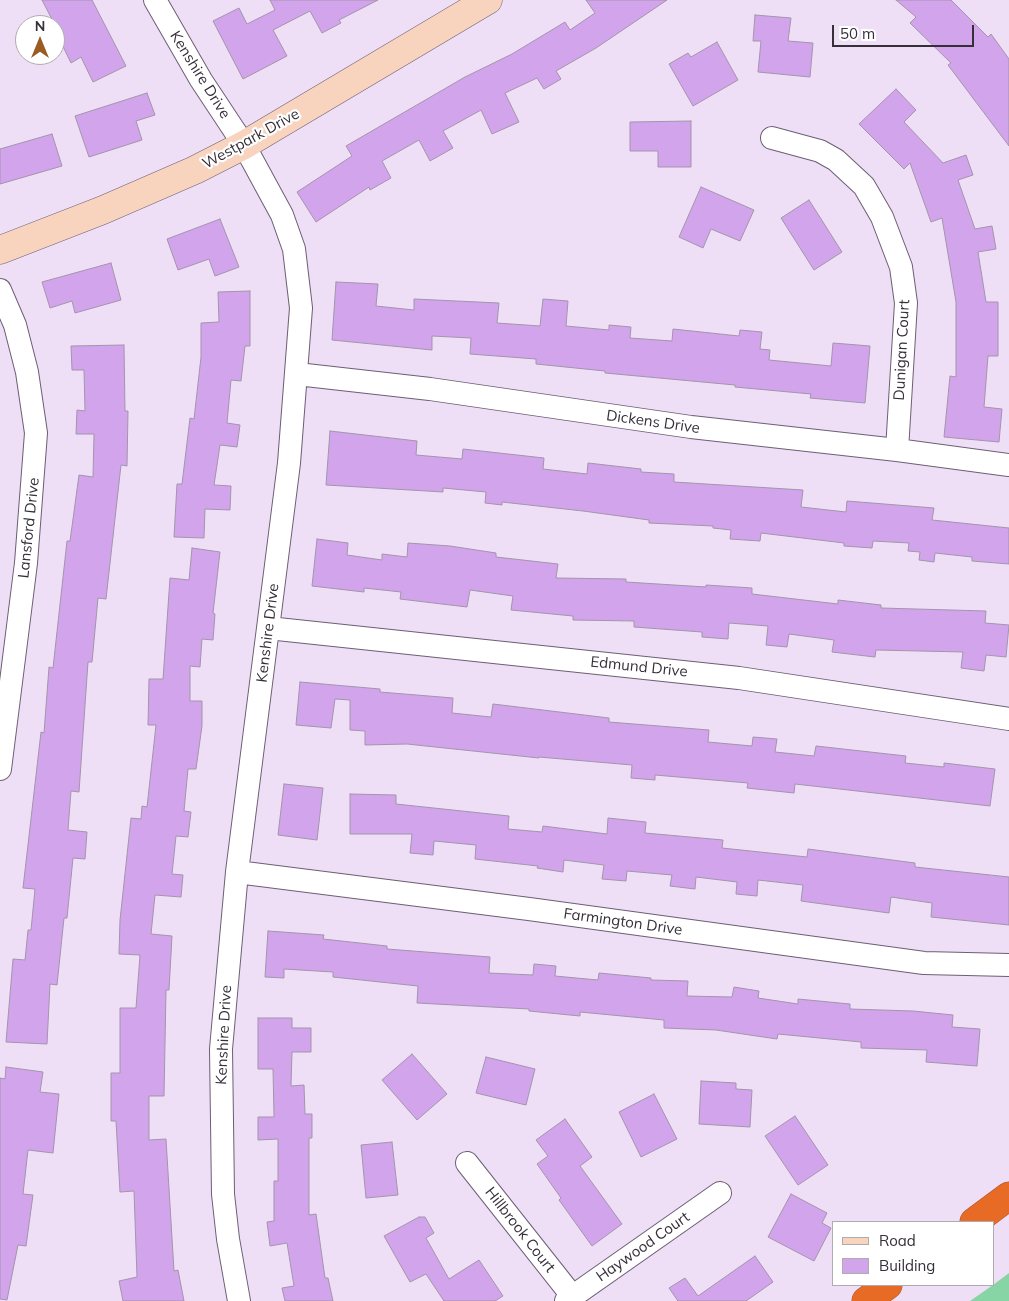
<!DOCTYPE html>
<html>
<head>
<meta charset="utf-8">
<style>
  body { margin:0 }
  #map { position:relative; width:1009px; height:1301px; overflow:hidden; background:#eedff7; font-family:Mulish,sans-serif }
  canvas { display:block }
  .legend { position:absolute; left:832px; top:1221px; width:162px; height:65px; box-sizing:border-box; background:#fff; border:1px solid #aeacaf; margin:0; padding:6px 9px; list-style:none; font-size:15px; color:#352f38 }
  .legend li { display:flex; align-items:center; gap:10px; height:25px }
  .legend b { width:25px; border:1px solid #aeacaf }
  .north { position:absolute; left:15px; top:15px; width:50px; height:50px; box-sizing:border-box; background:#fff; border:1px solid #aeacaf; border-radius:50%; rotate:0deg; font-size:14px; font-weight:700; line-height:20px; text-align:center; color:#352f38 }
  .north::after { content:''; display:block; margin:auto; width:18px; height:22px; background:#9a5c22; clip-path:polygon(50% 0,100% 100%,50% 72%,0 100%) }
  .scale { position:absolute; left:832px; top:25px; width:142px; height:22px; box-sizing:border-box; border:2px solid #352f38; border-top:0; padding-left:6px; font-size:15px; line-height:18px; white-space:nowrap; color:#352f38; -webkit-text-stroke:4px #fff; paint-order:stroke }
</style>
</head>
<body>
<div id="map">
<canvas width="1009" height="1301"></canvas>
<ul class="legend">
<li><b style="height:6px;background:#f8d3be"></b>Road</li>
<li><b style="height:14px;background:#d2a4eb"></b>Building</li>
</ul>
<div class="north">N</div>
<div class="scale">50 m</div>
</div>
<script>
const ctx = document.querySelector('canvas').getContext('2d');
ctx.lineJoin = 'round';
function fillPath(path, color) {
  ctx.fillStyle = color;
  ctx.fill(path, 'evenodd');
}
function toPath(rows) {
  const path = new Path2D();
  for (const r of rows) {
    path.moveTo(r[0], r[1]);
    for (let i = 2; i < r.length; i += 2) path.lineTo(r[i], r[i + 1]);
  }
  return path;
}
function stroke(path, color, width, dash) {
  ctx.strokeStyle = color;
  ctx.lineWidth = width;
  ctx.lineCap = dash ? 'butt' : 'round';
  ctx.setLineDash(dash || []);
  ctx.stroke(path);
}
function drawText(font, color, halo, rows, align = 'center') {
  ctx.font = font + ' Mulish,sans-serif';
  ctx.lineWidth = 4.5;
  ctx.setLineDash([]);
  ctx.textBaseline = 'middle';
  ctx.strokeStyle = halo;
  ctx.fillStyle = color;
  for (const [text, x, y, turn = 0] of rows) {
    ctx.save();
    ctx.translate(x, y);
    ctx.rotate((+turn || 0) * Math.PI / 180);
    ctx.textAlign = isNaN(turn) ? turn : align;
    if (halo) ctx.strokeText(text, 0, 0);
    ctx.fillText(text, 0, 0);
    ctx.restore();
  }
}
const green = toPath([
  [1009,1273,1009,1301,970,1301,993,1285]
]);
const building = toPath([
  [42,0,92,0,126,66,93,82,81,57,71,63,56,32,58,31,42,0],
  [270,0,378,0,339,20,341,23,322,33,310,11,273,30,287,56,243,79,213,21,239,8,247,24,275,10,270,0],
  [586,0,667,0,596,48,556,71,561,79,544,89,537,78,505,93,519,122,492,134,481,110,443,131,453,148,430,161,419,140,382,161,391,178,370,190,369,187,316,222,297,192,352,156,346,146,465,77,512,54,565,22,570,30,595,13,586,0],
  [896,0,951,0,988,37,991,34,1009,59,1009,146,948,65,951,63,910,23,916,17,896,0],
  [755,15,791,18,788,41,813,43,810,77,758,72,761,41,753,41,755,15],
  [717,42,738,80,693,106,669,64,688,53,691,57,717,42],
  [896,89,916,110,904,122,943,163,966,155,973,175,958,180,975,229,992,226,996,249,978,252,986,302,998,302,998,356,988,356,984,407,1002,409,999,442,944,437,950,376,956,377,956,302,942,218,931,222,910,163,904,169,859,124,896,89],
  [147,93,155,115,136,121,142,140,89,157,75,116,147,93],
  [691,121,691,167,658,167,658,151,630,151,630,122,691,121],
  [52,134,62,166,0,184,0,149,52,134],
  [701,187,754,210,740,241,711,229,703,248,679,237,701,187],
  [809,200,842,252,814,270,781,218,809,200],
  [220,219,239,267,215,276,209,259,178,270,167,239,220,219],
  [111,263,121,300,75,313,72,301,50,308,42,282,111,263],
  [336,282,378,284,376,306,414,310,414,299,499,303,497,323,540,326,543,299,568,301,566,326,609,330,609,325,631,327,630,338,672,341,673,329,739,336,740,330,762,332,760,349,770,350,769,360,831,366,833,343,870,346,865,403,810,398,811,394,735,387,735,385,605,373,605,371,536,364,536,359,470,354,471,338,432,336,432,350,332,340,336,282],
  [250,291,250,346,245,346,241,381,231,380,227,423,240,425,237,447,220,445,214,485,231,486,230,510,205,509,204,538,174,537,177,484,182,484,190,418,194,419,201,357,201,323,219,322,218,292,250,291],
  [124,345,125,411,128,411,127,466,121,465,106,599,98,598,92,662,88,662,79,792,71,791,68,830,87,832,85,859,73,858,67,918,64,918,57,985,50,984,47,1044,6,1042,13,959,25,960,28,930,31,930,35,889,23,888,41,732,44,733,49,667,53,668,67,541,70,541,79,475,93,477,94,434,76,434,77,410,85,411,84,370,72,370,71,346,124,345],
  [330,431,417,441,416,455,462,459,463,449,544,458,543,469,587,474,588,463,641,469,641,472,674,474,674,482,803,490,801,507,846,512,847,501,934,508,932,520,1009,528,1009,564,972,561,972,557,935,553,934,562,919,560,920,552,908,551,909,543,873,541,872,548,844,546,844,543,761,533,760,541,730,539,731,530,713,528,713,526,649,523,649,520,583,511,502,502,502,505,485,503,486,492,443,488,443,492,326,485,330,431],
  [317,539,348,543,347,555,382,560,382,554,407,557,408,543,450,546,496,553,496,557,558,564,556,578,626,579,626,582,706,587,706,585,752,588,752,594,838,604,838,600,881,605,881,608,986,611,985,623,1009,625,1006,657,986,655,984,671,961,668,963,652,876,650,875,657,832,652,834,640,789,634,787,647,766,645,768,626,729,623,728,639,702,637,702,632,634,627,634,621,573,620,573,616,511,610,513,596,470,590,467,607,400,599,401,592,364,588,364,592,312,586,317,539],
  [192,548,220,552,213,613,215,614,213,640,202,639,200,667,190,666,190,701,202,701,202,726,196,769,188,769,184,811,191,812,188,837,176,836,172,874,183,875,181,897,155,895,151,934,172,936,169,990,166,990,164,1096,149,1096,149,1140,166,1139,174,1271,178,1270,184,1301,123,1301,119,1281,137,1277,134,1191,120,1192,116,1121,111,1121,111,1073,120,1073,120,1008,136,1008,140,955,119,954,120,920,131,818,141,819,142,806,147,807,156,725,148,725,149,679,163,679,170,578,189,580,192,548],
  [300,682,380,689,380,692,453,698,452,713,491,717,493,704,609,718,609,722,709,730,708,742,752,746,753,737,777,739,775,752,814,756,816,746,906,756,905,763,944,767,944,763,995,769,990,806,795,784,794,793,747,788,748,783,655,775,655,780,631,778,632,765,539,757,539,758,407,744,365,745,365,731,350,730,350,700,335,699,331,728,296,725,300,682],
  [284,784,323,788,317,840,278,835,284,784],
  [350,794,396,795,396,804,509,816,508,829,542,832,543,826,607,834,608,818,646,822,645,833,723,840,722,848,807,857,808,849,915,863,915,867,1009,877,1009,925,931,917,932,903,891,897,889,913,801,901,803,885,758,880,757,896,736,894,737,882,696,877,695,889,670,886,672,875,627,871,626,881,602,879,604,865,564,860,563,872,537,868,538,866,475,859,476,845,434,841,433,855,410,853,412,834,350,834,350,794],
  [268,931,324,935,323,939,387,946,387,949,490,957,489,973,533,975,534,964,556,966,555,976,598,980,599,973,651,978,651,980,688,981,687,996,732,997,734,987,759,991,758,998,798,1004,798,999,850,1004,850,1009,913,1011,953,1015,952,1027,980,1029,977,1066,926,1062,927,1050,861,1048,861,1042,778,1034,777,1039,716,1030,664,1028,664,1020,580,1012,580,1016,529,1011,529,1009,417,1003,418,986,333,977,333,972,284,969,284,978,265,977,268,931],
  [258,1018,292,1018,292,1028,311,1028,311,1052,292,1052,291,1086,304,1085,305,1114,312,1114,312,1138,309,1138,309,1215,316,1214,325,1278,328,1278,333,1301,285,1301,282,1288,294,1286,287,1243,270,1246,267,1222,274,1221,274,1181,278,1181,278,1139,258,1140,258,1117,274,1117,273,1069,258,1069,258,1018],
  [412,1054,447,1094,417,1120,382,1080,412,1054],
  [486,1057,535,1069,526,1105,476,1093,486,1057],
  [6,1067,43,1072,40,1092,59,1094,53,1153,28,1150,23,1194,33,1195,26,1246,18,1245,7,1300,0,1299,0,1078,5,1079,6,1067],
  [701,1081,736,1083,736,1089,752,1090,750,1127,699,1124,701,1081],
  [654,1094,677,1139,641,1157,619,1112,654,1094],
  [795,1116,828,1165,798,1185,765,1136,795,1116],
  [565,1119,592,1157,580,1166,622,1224,592,1246,559,1200,561,1198,537,1164,548,1156,536,1140,565,1119],
  [392,1142,398,1195,366,1198,361,1145,392,1142],
  [791,1194,827,1213,822,1223,831,1228,814,1261,768,1237,791,1194],
  [419,1217,425,1217,434,1233,426,1238,449,1279,479,1260,503,1296,495,1301,444,1301,426,1274,410,1282,384,1236,419,1217],
  [755,1256,773,1282,746,1301,678,1301,669,1288,685,1278,698,1296,755,1256]
]);
const street = toPath([
  [155,0,201,80,244,145,282,215,294,249,301,308,289,463,237,872,221,1049,223,1194,228,1239,239,1301],
  [772,138,820,151,836,160,864,186,882,217,901,267,906,303,897,450],
  [0,290,15,325,27,372,36,433,26,563,0,769],
  [297,374,430,389,691,427,897,450,1009,465],
  [268,628,739,678,1009,719],
  [237,872,529,909,924,963,1009,965],
  [467,1163,573,1297],
  [566,1301,720,1193]
]);
const secondary = toPath([
  [0,250,103,210,195,170,244,145,488,0]
]);
const highway = toPath([
  [974,1222,1009,1196],
  [866,1301,888,1285]
]);
const streetNames = [
  ["Kenshire Drive",200,75,58],
  ["Westpark Drive",251,139,-29],
  ["Dunigan Court",902,350,-87],
  ["Dickens Drive",653,422,8],
  ["Lansford Drive",29,528,-84],
  ["Kenshire Drive",268,633,-83],
  ["Edmund Drive",639,667,6],
  ["Farmington Drive",623,922,8],
  ["Kenshire Drive",224,1035,-87],
  ["Hillbrook Court",520,1230,52],
  ["Haywood Court",643,1247,-35]
];
fillPath(green, '#87d4a4');
fillPath(building, '#d2a4eb');
stroke(building, '#a394ab', 1);
stroke(street, '#6c5f73', 24);
stroke(secondary, '#6c5f73', 29);
stroke(highway, '#a9562c', 29);
stroke(street, '#fff', 22);
stroke(secondary, '#f8d3be', 28);
stroke(highway, '#e86b25', 28);
drawText('15px', '#352f38', '#fff', streetNames);
</script>
</body>
</html>
